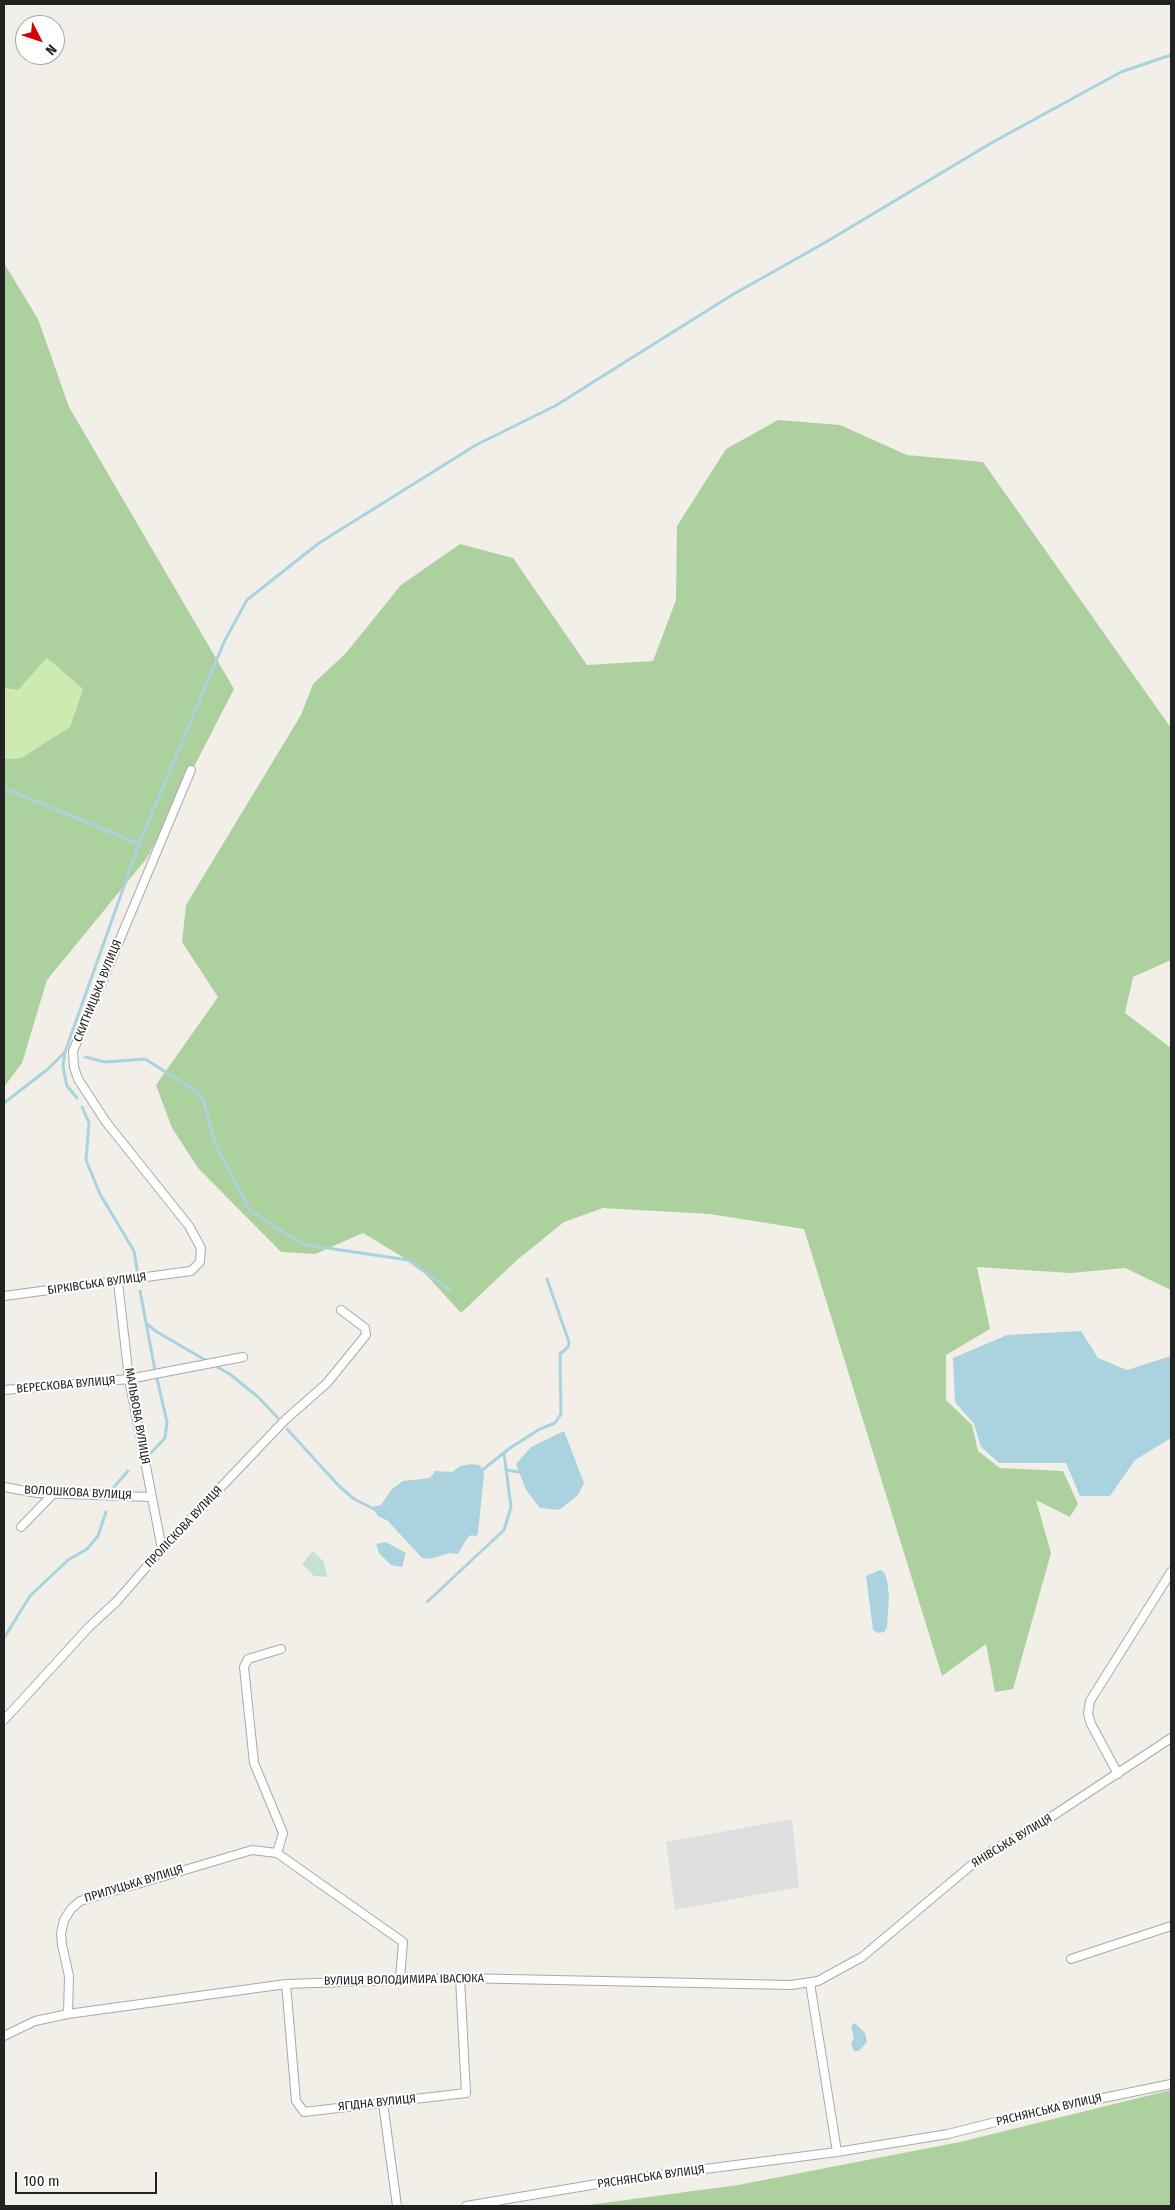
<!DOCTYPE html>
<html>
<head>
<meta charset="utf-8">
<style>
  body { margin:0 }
  #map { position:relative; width:1175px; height:2210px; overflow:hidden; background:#f2efe9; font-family:"Fira Sans Condensed",sans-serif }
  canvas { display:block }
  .frame { position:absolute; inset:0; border:5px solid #222; pointer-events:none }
  .north { position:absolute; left:15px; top:15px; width:50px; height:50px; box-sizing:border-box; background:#fff; border:1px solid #a7a7a7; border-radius:50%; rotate:131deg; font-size:14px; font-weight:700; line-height:20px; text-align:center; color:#222 }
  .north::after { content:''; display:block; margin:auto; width:18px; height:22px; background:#d40000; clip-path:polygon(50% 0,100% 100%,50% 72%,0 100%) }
  .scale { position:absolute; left:15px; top:2172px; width:142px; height:22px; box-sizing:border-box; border:2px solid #222; border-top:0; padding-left:6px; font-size:15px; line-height:18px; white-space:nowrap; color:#222; -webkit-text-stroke:4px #fff; paint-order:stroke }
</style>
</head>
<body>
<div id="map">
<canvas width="1175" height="2210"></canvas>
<div class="frame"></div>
<div class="north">N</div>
<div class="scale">100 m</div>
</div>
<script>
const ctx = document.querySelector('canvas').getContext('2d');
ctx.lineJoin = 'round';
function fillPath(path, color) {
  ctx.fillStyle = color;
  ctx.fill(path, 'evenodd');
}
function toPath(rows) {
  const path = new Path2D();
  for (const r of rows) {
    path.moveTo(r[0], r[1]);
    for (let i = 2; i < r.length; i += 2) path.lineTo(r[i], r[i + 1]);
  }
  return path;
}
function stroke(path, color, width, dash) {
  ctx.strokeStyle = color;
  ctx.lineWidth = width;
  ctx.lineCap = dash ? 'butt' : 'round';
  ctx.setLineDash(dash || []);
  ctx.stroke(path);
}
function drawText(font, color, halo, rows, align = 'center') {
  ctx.font = font + ' "Fira Sans Condensed",sans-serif';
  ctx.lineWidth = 4;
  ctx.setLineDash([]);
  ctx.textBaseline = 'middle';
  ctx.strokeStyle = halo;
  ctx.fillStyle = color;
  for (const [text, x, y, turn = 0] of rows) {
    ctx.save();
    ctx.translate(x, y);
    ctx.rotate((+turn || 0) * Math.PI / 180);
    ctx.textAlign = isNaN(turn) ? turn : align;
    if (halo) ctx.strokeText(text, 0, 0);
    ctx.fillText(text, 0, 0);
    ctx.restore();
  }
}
const residential = toPath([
  [792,1819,799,1887,675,1910,666,1842]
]);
const grass = toPath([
  [47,658,83,689,70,727,21,758,4,759,4,688,18,690]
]);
const forest = toPath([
  [4,263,38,319,69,407,234,689,147,858,47,980,22,1063,4,1087,4,759,21,758,70,727,83,689,47,658,18,690,4,688],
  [778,420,840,425,907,455,983,462,1171,728,1171,960,1133,977,1125,1013,1171,1048,1171,1290,1125,1268,1071,1273,977,1267,990,1329,946,1355,946,1400,972,1425,978,1451,1000,1468,1063,1471,1078,1504,1070,1517,1036,1500,1051,1553,1013,1689,995,1692,986,1644,942,1676,804,1229,710,1214,603,1208,564,1222,517,1260,461,1313,419,1267,363,1233,315,1254,281,1252,198,1168,172,1128,156,1085,218,997,182,942,186,905,301,715,313,684,346,653,401,585,460,544,513,558,587,665,653,661,676,600,677,526,726,449],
  [1171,2090,1171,2206,581,2206,738,2185,960,2142]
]);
const wetland = toPath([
  [313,1551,324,1562,327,1577,314,1576,302,1564]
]);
const water = toPath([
  [1081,1331,1098,1358,1127,1370,1171,1356,1171,1438,1135,1460,1110,1496,1080,1496,1066,1463,999,1463,981,1447,974,1424,955,1402,953,1358,1007,1335],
  [564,1431,584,1483,578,1495,559,1510,540,1508,526,1490,516,1464,531,1447],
  [471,1464,480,1465,484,1474,478,1533,476,1537,472,1535,468,1537,458,1554,449,1553,430,1559,422,1558,388,1521,378,1516,372,1507,381,1505,392,1489,403,1481,430,1478,435,1471,452,1472,460,1466],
  [386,1542,406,1553,402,1567,391,1565,379,1553,376,1544],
  [880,1570,884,1572,887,1580,889,1596,887,1628,884,1632,878,1633,873,1630,866,1576],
  [855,2023,865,2033,867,2042,859,2051,854,2051,851,2044,854,2038,851,2026]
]);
const stream = toPath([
  [4,788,139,844],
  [65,1052,63,1066,65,1077,67,1086,77,1098],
  [85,1057,105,1062,145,1059,196,1091,203,1099,216,1146,250,1210,286,1234,307,1245,408,1260,450,1290],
  [4,1103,48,1069,65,1052,139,844,225,640,247,600,319,543,476,445,555,406,732,295,826,242,993,142,1121,72,1171,55],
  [82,1107,89,1123,86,1160,100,1194,134,1251,138,1275],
  [140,1291,155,1370,167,1422,165,1438,149,1455],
  [147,1324,157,1332,231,1375,258,1397,278,1418],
  [287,1429,339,1486,354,1499,376,1510],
  [506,1470,520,1472],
  [481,1471,510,1448,540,1429,555,1423,561,1414,560,1354,568,1347,569,1342,547,1279],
  [113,1488,128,1471],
  [427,1602,504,1530,511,1507,504,1453],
  [4,1638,30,1596,68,1560,87,1549,98,1536,106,1512]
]);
const minor = toPath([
  [118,1282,129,1379,162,1549],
  [4,1296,191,1271,200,1262,201,1248,189,1226,106,1122,78,1079,74,1067,73,1051,191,770],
  [4,1390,129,1379,243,1357],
  [4,1487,37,1493,151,1497],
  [21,1527,53,1494],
  [281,1649,248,1659,244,1667,254,1763,283,1833,277,1853,403,1942,400,1979],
  [4,1720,89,1627,117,1601,162,1549,285,1420,327,1383,366,1335,365,1328,341,1310],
  [1118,1774,1091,1724,1088,1714,1090,1701,1171,1572],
  [1071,1959,1171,1926],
  [810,1983,837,2152],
  [286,1984,296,2101,304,2112,466,2093,460,1978],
  [68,2014,69,1976,62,1945,61,1933,64,1920,71,1909,80,1901,252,1850,277,1853],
  [4,2036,35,2021,68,2014,286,1984,460,1978,791,1985,818,1981,862,1957,981,1857,1048,1819,1171,1738],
  [383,2103,397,2206],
  [466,2206,627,2179,837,2152,948,2134,1035,2112,1171,2084]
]);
const streetNames = [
  ["СКИТНИЦЬКА ВУЛИЦЯ",98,991,-68],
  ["БІРКІВСЬКА ВУЛИЦЯ",97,1284,-8],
  ["ВЕРЕСКОВА ВУЛИЦЯ",66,1385,-5],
  ["МАЛЬВОВА ВУЛИЦЯ",137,1416,80],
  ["ВОЛОШКОВА ВУЛИЦЯ",78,1493,3],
  ["ПРОЛІСКОВА ВУЛИЦЯ",184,1527,-47],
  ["ЯНІВСЬКА ВУЛИЦЯ",1012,1841,-31],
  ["ПРИЛУЦЬКА ВУЛИЦЯ",134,1884,-17],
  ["ВУЛИЦЯ ВОЛОДИМИРА ІВАСЮКА",404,1980,-1],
  ["ЯГІДНА ВУЛИЦЯ",377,2103,-6],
  ["РЯСНЯНСЬКА ВУЛИЦЯ",1049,2110,-13],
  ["РЯСНЯНСЬКА ВУЛИЦЯ",651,2177,-8]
];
fillPath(residential, '#e0dfdf');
fillPath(grass, '#cdebb0');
fillPath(forest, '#add19e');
fillPath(wetland, '#c6e0d4');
fillPath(water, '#aad3df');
stroke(stream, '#aad3df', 3);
stroke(minor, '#a9a9a9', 10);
stroke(minor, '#fff', 8);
drawText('12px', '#222', '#fff', streetNames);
</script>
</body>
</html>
